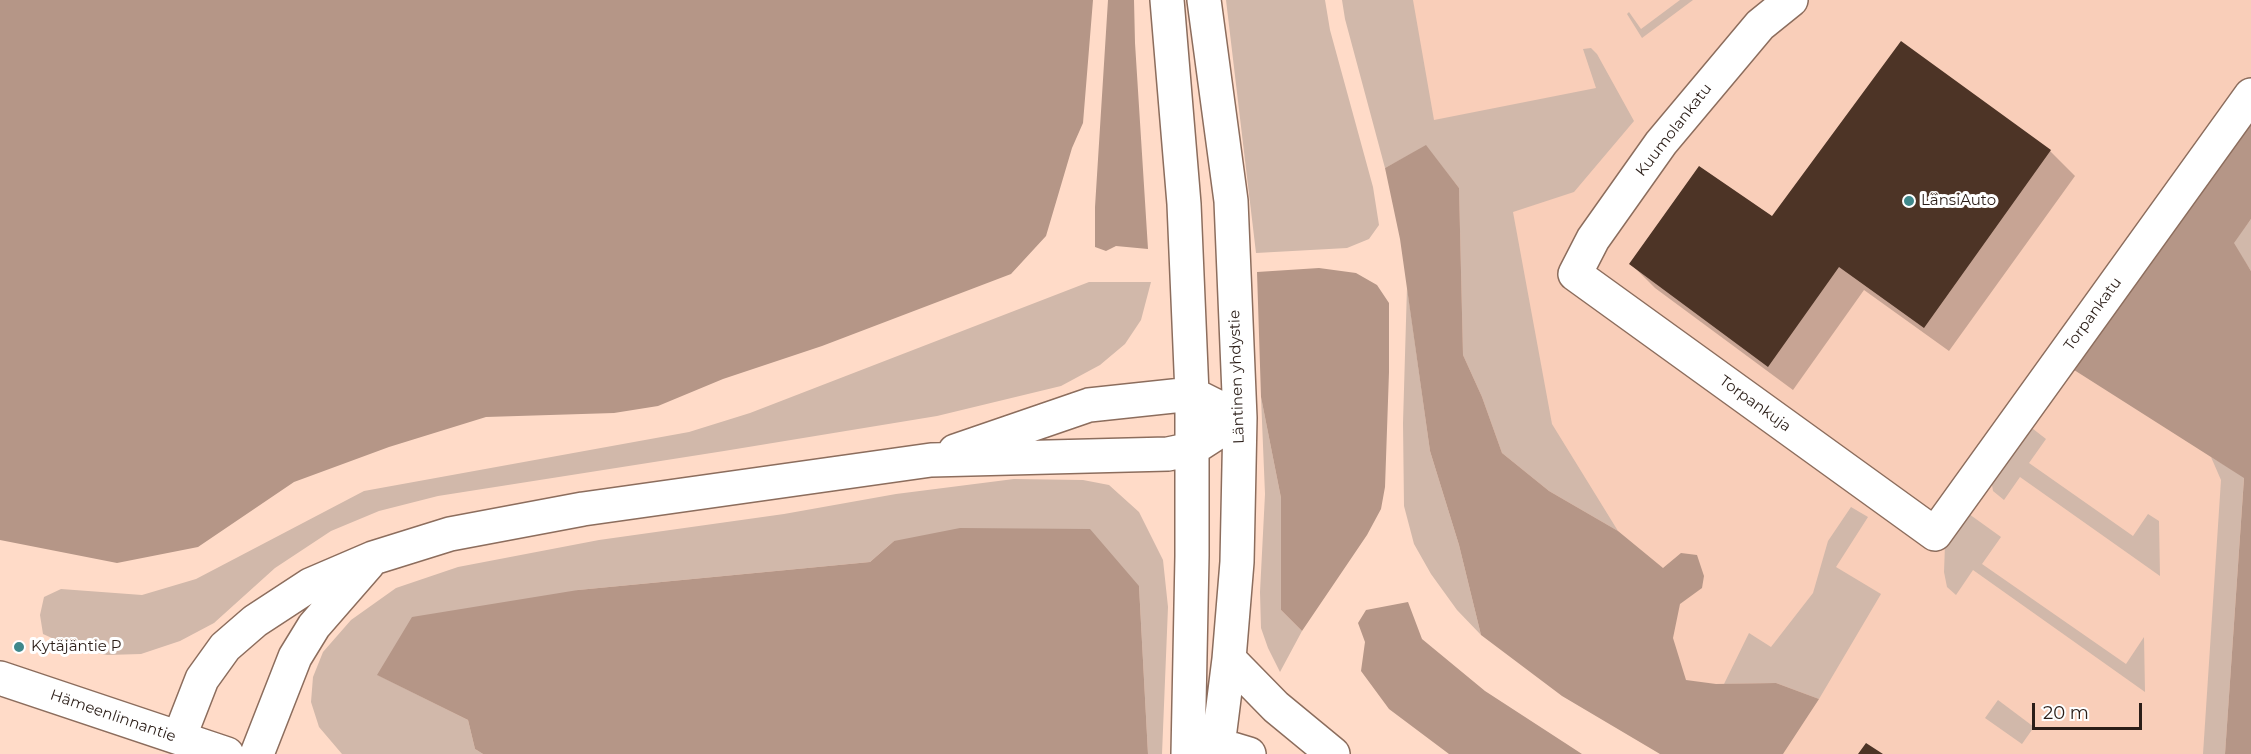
<!DOCTYPE html>
<html>
<head>
<meta charset="utf-8">
<style>
  body { margin:0 }
  #map { position:relative; width:2251px; height:754px; overflow:hidden; background:#ffdbc8; font-family:Montserrat,sans-serif }
  canvas { display:block }
  .scale { position:absolute; left:2032px; top:703px; width:110px; height:27px; box-sizing:border-box; border:3px solid #2b1e18; border-top:0; padding-left:8px; font-size:18px; line-height:21px; white-space:nowrap; color:#2b1e18; -webkit-text-stroke:4px #fff; paint-order:stroke }
</style>
</head>
<body>
<div id="map">
<canvas width="2251" height="754"></canvas>
<div class="scale">20 m</div>
</div>
<script>
const ctx = document.querySelector('canvas').getContext('2d');
ctx.lineJoin = 'round';
function fillPath(path, color) {
  ctx.fillStyle = color;
  ctx.fill(path, 'evenodd');
}
function toPath(rows) {
  const path = new Path2D();
  for (const r of rows) {
    path.moveTo(r[0], r[1]);
    for (let i = 2; i < r.length; i += 2) path.lineTo(r[i], r[i + 1]);
  }
  return path;
}
function stroke(path, color, width, dash) {
  ctx.strokeStyle = color;
  ctx.lineWidth = width;
  ctx.lineCap = dash ? 'butt' : 'round';
  ctx.setLineDash(dash || []);
  ctx.stroke(path);
}
function drawText(font, color, halo, rows, align = 'center') {
  ctx.font = font + ' Montserrat,sans-serif';
  ctx.lineWidth = 6;
  ctx.setLineDash([]);
  ctx.textBaseline = 'middle';
  ctx.strokeStyle = halo;
  ctx.fillStyle = color;
  for (const [text, x, y, turn = 0] of rows) {
    ctx.save();
    ctx.translate(x, y);
    ctx.rotate((+turn || 0) * Math.PI / 180);
    ctx.textAlign = isNaN(turn) ? turn : align;
    if (halo) ctx.strokeText(text, 0, 0);
    ctx.fillText(text, 0, 0);
    ctx.restore();
  }
}
const built = toPath([
  [1386,0,2251,0,2251,154,2244,477,2225,754,1696,754,1467,507]
]);
const green = toPath([
  [1226,0,1325,0,1330,30,1373,187,1379,225,1369,239,1347,248,1256,253],
  [1342,0,1413,0,1434,120,1596,88,1583,49,1591,48,1597,54,1634,121,1574,192,1513,212,1552,424,1618,531,1549,491,1502,453,1482,397,1463,355,1459,188,1426,146,1385,168,1345,19],
  [1680,0,1693,0,1642,38,1627,14,1629,12,1641,29],
  [2251,219,2251,271,2233,243],
  [1089,282,1151,282,1141,320,1125,344,1100,365,1061,386,937,416,724,451,438,496,379,511,331,531,275,568,214,623,180,641,141,654,107,655,74,648,43,634,40,615,44,597,61,589,142,595,196,579,364,491,689,432,750,413],
  [1407,287,1430,451,1459,545,1481,635,1457,610,1431,574,1414,544,1404,506,1403,423],
  [1261,397,1281,498,1281,610,1302,631,1280,672,1268,648,1261,628,1260,592,1265,494],
  [2028,425,2046,439,2029,463,2133,536,2148,514,2159,521,2160,576,2020,477,2004,500,1993,491,1991,479],
  [2211,457,2244,477,2225,754,2203,754,2221,480],
  [1014,479,1083,480,1109,485,1139,512,1163,560,1168,607,1162,754,1148,754,1139,586,894,541,870,562,578,590,378,675,468,720,475,749,483,754,342,754,319,727,311,702,313,677,323,652,351,620,396,588,458,567,599,540,784,514,896,494],
  [1851,507,1868,517,1836,567,1881,594,1819,699,1776,683,1724,684,1749,633,1771,647,1813,593,1828,541],
  [1969,514,2001,537,1982,564,2126,664,2144,637,2145,692,1973,570,1956,595,1947,587,1944,572,1945,545],
  [1998,700,2034,727,2022,744,1985,718]
]);
const forest = toPath([
  [0,0,1093,0,1083,123,1072,148,1046,236,1011,274,822,346,723,379,658,406,614,413,486,417,389,447,294,482,198,547,117,563,0,540],
  [1108,0,1134,0,1135,43,1148,249,1116,246,1106,251,1095,247,1095,207],
  [2251,122,2251,219,2234,243,2251,271,2251,754,2225,754,2244,478,2071,368],
  [1426,145,1459,188,1463,355,1482,397,1502,453,1549,491,1618,531,1663,568,1681,553,1697,555,1704,576,1702,588,1680,604,1673,638,1686,680,1716,684,1776,683,1819,699,1783,754,1660,754,1562,696,1481,635,1459,545,1430,451,1400,239,1385,168],
  [1319,268,1356,273,1377,285,1389,303,1389,372,1385,487,1381,509,1367,535,1302,631,1281,610,1281,498,1261,397,1257,272],
  [960,528,1090,529,1139,586,1148,754,483,754,475,749,468,720,377,675,412,617,578,590,870,562,894,541],
  [1408,602,1422,639,1485,691,1582,754,1449,754,1389,709,1361,671,1365,642,1358,623,1366,610]
]);
const shadow = toPath([
  [1901,43,2050,151,2075,176,1949,351,1864,290,1793,390,1655,288,1631,264,1772,218]
]);
const building = toPath([
  [1901,41,2051,150,1924,328,1839,267,1768,367,1629,264,1699,166,1772,216],
  [1866,743,1883,754,1858,754]
]);
const minor = toPath([
  [1791,0,1760,25,1661,143,1593,239,1575,274,1935,534,2251,95]
]);
const major = toPath([
  [1167,0,1184,204,1192,394,1192,556,1188,754],
  [1204,0,1231,201,1240,418,1237,562,1229,659,1217,754],
  [955,451,1089,405,1192,394,1240,418],
  [1229,659,1276,707,1333,754],
  [0,678,227,754],
  [179,738,202,679,225,647,255,621,310,585,373,558,450,534,583,509,931,460,1168,454,1192,449,1240,418],
  [1219,745,1249,754],
  [257,754,295,657,314,626,368,564]
]);
const markers = [
  [1909,201,6,"#3f888b"],
  [19,647,6,"#3f888b"]
];
const streetNames = [
  ["Kuumolankatu",1674,130,-52],
  ["Torpankatu",2093,314,-54],
  ["Läntinen yhdystie",1237,377,-92],
  ["Torpankuja",1755,404,36],
  ["Hämeenlinnantie",113,716,19]
];
const poiNames = [
  ["LänsiAuto",1921,201],
  ["Kytäjäntie P",31,647]
];
fillPath(built, '#f9ceb9');
fillPath(green, '#d1b8aa');
fillPath(forest, '#b59687');
fillPath(shadow, '#0003');
fillPath(building, '#4d3426');
stroke(minor, '#8c6d5d', 36);
stroke(major, '#8c6d5d', 36);
stroke(minor, '#fff', 33);
stroke(major, '#fff', 33);
for (const [x, y, r, color] of markers) {
  const dot = new Path2D();
  dot.arc(x, y, r, 0, 2 * Math.PI);
  ctx.fillStyle = color;
  ctx.fill(dot);
  stroke(dot, '#fff', 2);
}
drawText('15px', '#2b1e18', '#fff', streetNames);
drawText('15px', '#2b1e18', '#fff', poiNames, 'left');
</script>
</body>
</html>
